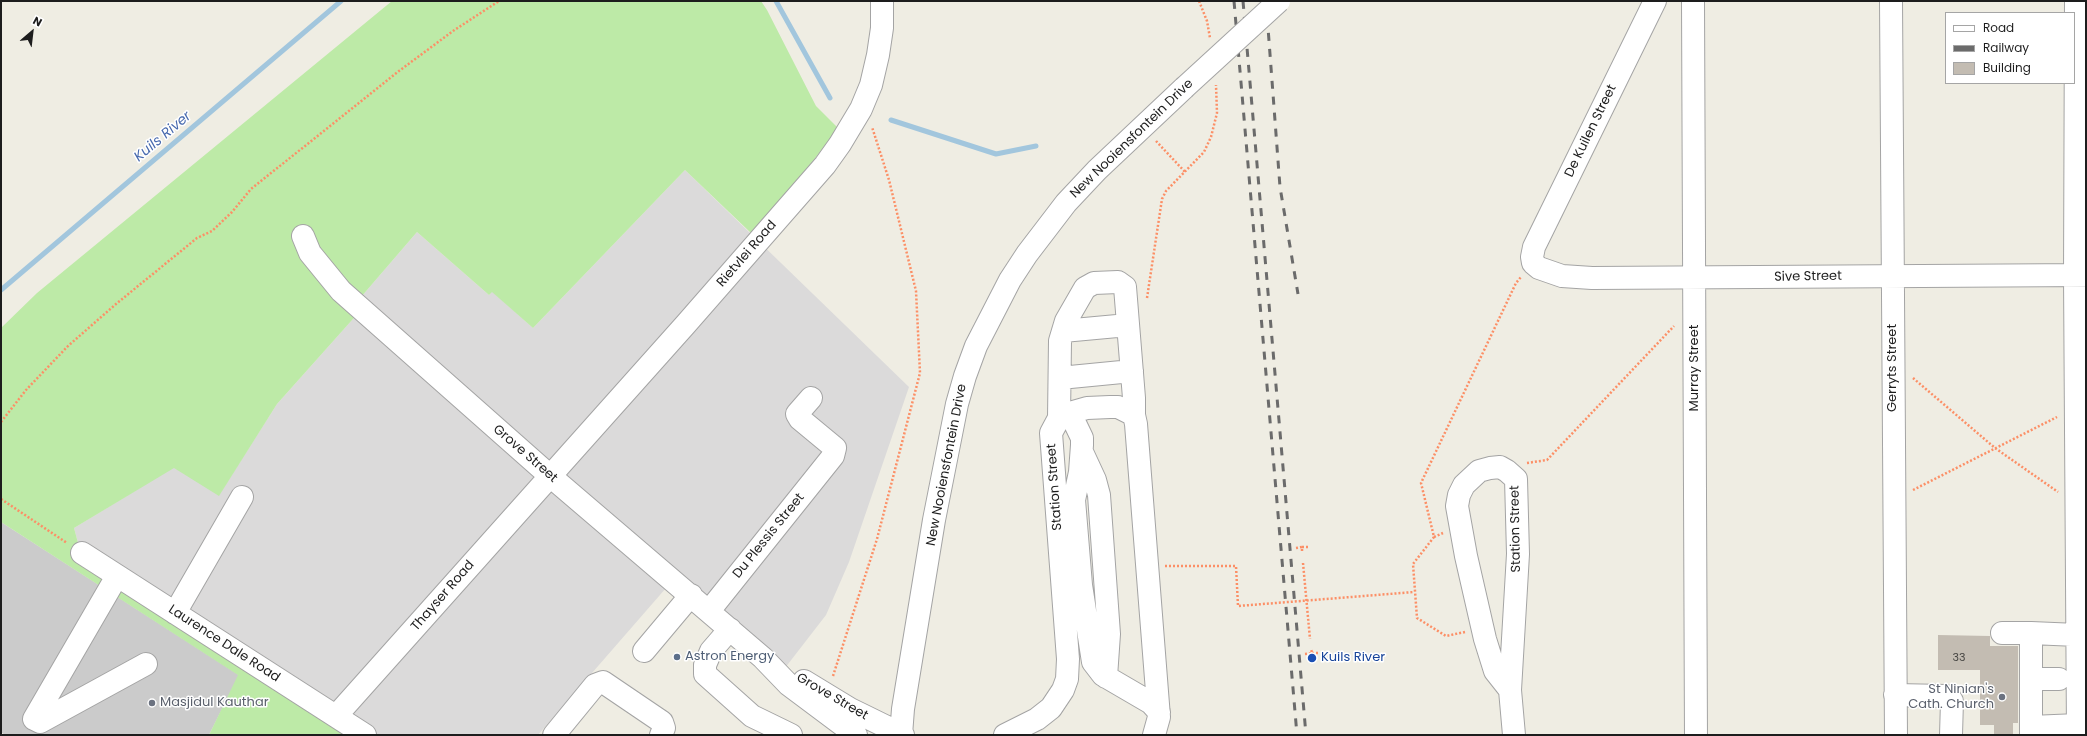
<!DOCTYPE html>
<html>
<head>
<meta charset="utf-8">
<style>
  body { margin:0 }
  #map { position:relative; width:2087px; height:736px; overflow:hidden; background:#efede3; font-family:Poppins,sans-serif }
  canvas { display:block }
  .frame { position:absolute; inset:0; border:2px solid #1d1d1d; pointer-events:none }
  .legend { position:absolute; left:1945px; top:12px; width:130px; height:72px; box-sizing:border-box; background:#fff; border:1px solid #a5a5a5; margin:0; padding:5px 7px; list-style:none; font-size:12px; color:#1d1d1d }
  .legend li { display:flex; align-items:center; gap:8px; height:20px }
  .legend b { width:20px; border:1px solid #a5a5a5 }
  .north { position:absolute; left:12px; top:12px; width:40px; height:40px; -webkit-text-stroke:3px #fff; paint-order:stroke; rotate:28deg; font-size:11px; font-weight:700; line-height:16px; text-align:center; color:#1d1d1d }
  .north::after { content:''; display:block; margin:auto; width:14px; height:18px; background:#1d1d1d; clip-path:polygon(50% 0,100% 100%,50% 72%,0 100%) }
</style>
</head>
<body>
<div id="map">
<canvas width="2087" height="736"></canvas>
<div class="frame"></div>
<ul class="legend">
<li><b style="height:5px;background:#fff"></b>Road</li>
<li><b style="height:5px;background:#6b6b6b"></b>Railway</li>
<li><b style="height:11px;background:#c3bcb2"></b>Building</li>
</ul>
<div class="north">N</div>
</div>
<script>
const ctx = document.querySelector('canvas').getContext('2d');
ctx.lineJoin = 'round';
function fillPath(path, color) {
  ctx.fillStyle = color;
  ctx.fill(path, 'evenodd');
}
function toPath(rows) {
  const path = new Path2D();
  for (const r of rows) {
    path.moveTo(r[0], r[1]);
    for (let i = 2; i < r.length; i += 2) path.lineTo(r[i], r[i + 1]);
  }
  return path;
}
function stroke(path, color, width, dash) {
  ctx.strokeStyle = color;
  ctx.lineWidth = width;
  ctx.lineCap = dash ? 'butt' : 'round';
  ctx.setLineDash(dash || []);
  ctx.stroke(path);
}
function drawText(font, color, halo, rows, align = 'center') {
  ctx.font = font + ' Poppins,sans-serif';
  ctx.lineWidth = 3;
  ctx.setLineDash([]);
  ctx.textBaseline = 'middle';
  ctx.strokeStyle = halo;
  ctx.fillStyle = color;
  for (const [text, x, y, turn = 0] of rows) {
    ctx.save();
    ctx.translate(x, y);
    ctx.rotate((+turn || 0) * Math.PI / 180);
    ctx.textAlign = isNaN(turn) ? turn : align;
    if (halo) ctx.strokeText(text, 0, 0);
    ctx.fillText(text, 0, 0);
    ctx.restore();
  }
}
const residential = toPath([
  [685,170,909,387,849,562,826,615,785,668,673,580,538,735,362,735,81,554,74,528,174,467,219,495,277,404,361,310,355,304,417,232,489,295,492,291,533,328]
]);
const religious = toPath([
  [1,522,239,675,209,735,5,735,1,732]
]);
const grass = toPath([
  [392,1,761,1,767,10,816,106,838,128,810,165,751,233,685,170,533,328,492,292,489,295,417,232,355,304,361,310,277,404,219,496,174,468,74,528,81,554,348,735,209,735,238,675,1,522,1,328,37,293]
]);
const stream = toPath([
  [776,1,830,98],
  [891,120,996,154,1036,146],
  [1,290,341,1]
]);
const building = toPath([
  [1938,635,1990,636,1990,646,2018,646,2018,723,2013,723,2013,735,1994,735,1994,725,1980,725,1980,670,1938,670]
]);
const path = toPath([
  [1199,1,1207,21,1210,38],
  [1156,141,1186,173],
  [1147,298,1162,199,1166,191,1204,152,1211,137,1217,113,1216,85],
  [1913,378,1995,448,2058,492],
  [1,422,26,390,68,346,116,304,197,238,212,231,232,212,251,189,399,71,453,31,499,1],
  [1527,463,1547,460,1674,326],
  [1913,490,2057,417],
  [1,499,67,543],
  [1434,537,1443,533],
  [1302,547,1309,547],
  [1296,548,1302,547,1302,552],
  [1303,563,1310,639],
  [1165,566,1236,566,1238,606,1414,592],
  [1465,632,1446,636,1417,618,1413,564,1434,537,1421,483,1516,283,1521,277],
  [1312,653,1319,653],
  [1305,654,1312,653,1311,649],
  [833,676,877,539,920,373,916,291,889,180,872,127]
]);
const minor = toPath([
  [1655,1,1534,247,1532,257,1533,263,1539,268,1562,276,1592,278,2086,275],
  [1693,1,1696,735],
  [1891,1,1896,735],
  [2076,1,2075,276,2078,735],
  [303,236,310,253,341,291,549,475,763,658,789,685,856,735],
  [1063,331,1128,325],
  [1060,378,1132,371],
  [1070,413,1082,438,1082,445,1080,472,1074,500,1081,585,1093,662,1103,675,1151,703,1159,712],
  [1059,418,1060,341,1066,321,1085,288,1094,283,1118,282,1125,287,1134,398,1134,415],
  [1082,452,1095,480,1099,495,1109,634,1106,677],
  [82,553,365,735],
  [117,576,34,719,40,722,146,664],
  [709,611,833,456,835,448,800,419,797,414,811,398],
  [175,613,242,497],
  [730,629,711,651,705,665,705,674,752,716,791,735],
  [2002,633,2031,633],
  [644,651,691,595],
  [2031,679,2059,679],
  [804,681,850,709,903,735],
  [1510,690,1495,671,1485,639,1466,556,1457,506,1459,495,1464,485,1479,471,1490,468,1500,467,1507,471,1516,479,1518,554,1510,690,1514,735],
  [1895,695,1946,696,1950,698,1952,701,1951,735],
  [336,716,686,324,825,165,840,144,861,109,871,85,878,55,882,28,882,1],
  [2031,727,2078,725],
  [554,735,595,685,603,682,662,722,664,728,661,735],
  [901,735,903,709,934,520,957,404,965,376,976,346,1010,280,1027,254,1066,203,1097,170,1184,88],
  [1005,735,1037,719,1051,708,1063,690,1067,679,1068,659,1051,433,1059,418,1066,414,1087,408,1110,407,1118,407,1134,415,1136,424,1159,717,1154,735],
  [2031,735,2031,633,2077,635]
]);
const rail = toPath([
  [1234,1,1297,735],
  [1243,1,1306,735],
  [1266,1,1280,187,1298,294]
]);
const minorBridge = toPath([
  [1184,88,1279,1]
]);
const markers = [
  [677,657,4,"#5c6f8a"],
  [1312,658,5,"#1a4fb4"],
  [2002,697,4,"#6b7280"],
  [152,703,4,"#6b7280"]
];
const numberNames = [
  ["33",1959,658]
];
const streetNames = [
  ["De Kuilen Street",1591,131,-64],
  ["New Nooiensfontein Drive",1132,139,-44],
  ["Rietvlei Road",747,254,-49],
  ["Sive Street",1808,277,-1],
  ["Murray Street",1695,368,-90],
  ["Gerryts Street",1893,368,-90],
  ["Grove Street",525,454,41],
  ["New Nooiensfontein Drive",947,465,-79],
  ["Station Street",1055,487,-94],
  ["Station Street",1516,529,-91],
  ["Du Plessis Street",769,536,-51],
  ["Thayser Road",443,596,-49],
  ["Laurence Dale Road",224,644,33],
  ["Grove Street",832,697,30]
];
const serviceNames = [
  ["Astron Energy",685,657]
];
const transitNames = [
  ["Kuils River",1321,658]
];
const worshipNames = [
  ["St Ninian's",1994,690],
  ["Cath. Church",1994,705],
  ["Masjidul Kauthar",160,703,"left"]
];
const waterNames = [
  ["Kuils River",163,137,-40]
];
fillPath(residential, '#dbdada');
fillPath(religious, '#cbcbcb');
fillPath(grass, '#bdeaa7');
stroke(stream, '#a2c6dd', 5);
fillPath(building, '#c3bcb2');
stroke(minor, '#a4a4a4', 24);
stroke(path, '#fc8f66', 2.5, [2, 2]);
stroke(minor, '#fff', 22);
stroke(rail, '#6b6b6b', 3, [8, 8]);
stroke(minorBridge, '#a4a4a4', 24, []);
stroke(minorBridge, '#fff', 22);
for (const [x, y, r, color] of markers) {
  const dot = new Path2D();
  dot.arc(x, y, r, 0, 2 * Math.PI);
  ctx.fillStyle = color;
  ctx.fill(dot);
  stroke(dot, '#fff', 1.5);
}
drawText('11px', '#464542', null, numberNames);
drawText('13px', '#1d1d1d', '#fff', streetNames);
drawText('13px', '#4e5e75', '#fff', serviceNames, 'left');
drawText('13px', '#164399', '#fff', transitNames, 'left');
drawText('13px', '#5b616d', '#fff', worshipNames, 'right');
drawText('italic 14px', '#486aae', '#fff', waterNames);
</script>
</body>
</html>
